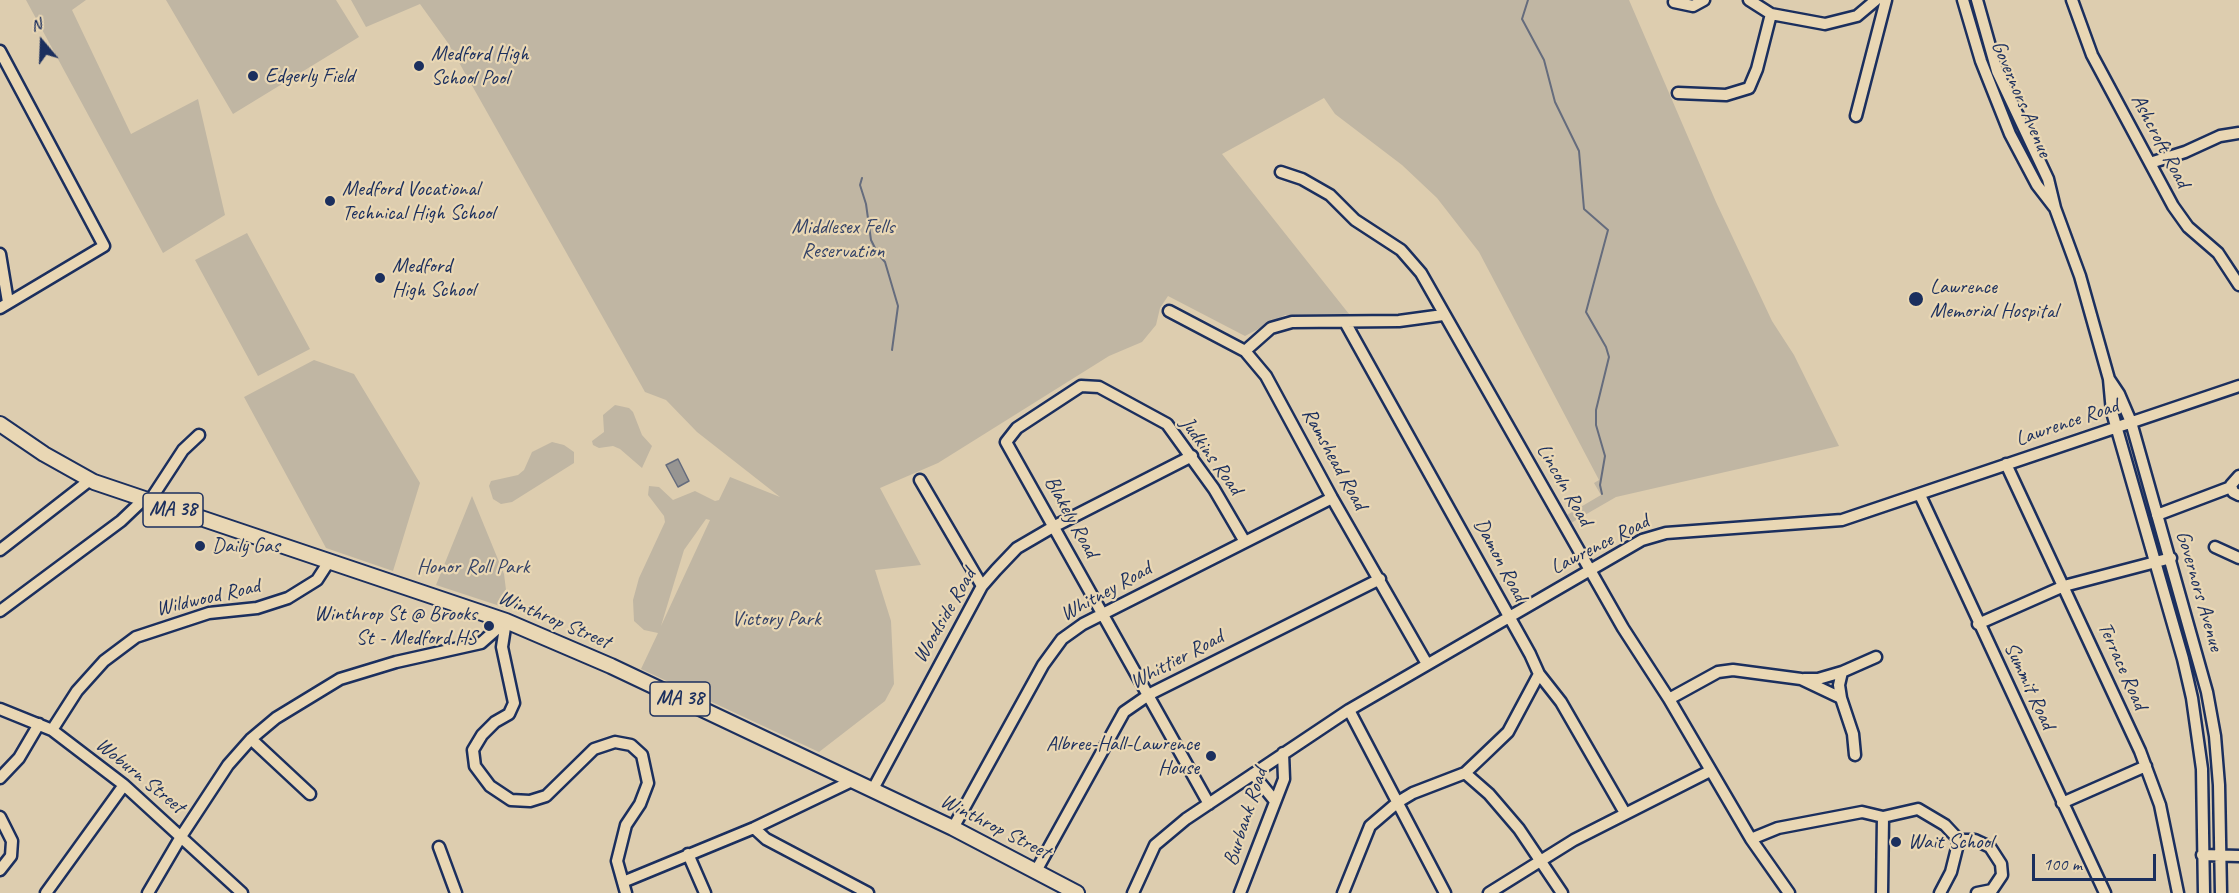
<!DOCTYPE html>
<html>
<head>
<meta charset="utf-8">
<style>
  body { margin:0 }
  #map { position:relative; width:2239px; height:893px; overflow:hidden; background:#ddcdaf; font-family:Caveat,sans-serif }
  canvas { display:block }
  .north { position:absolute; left:12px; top:12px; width:60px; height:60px; -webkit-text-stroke:4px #e9d7b4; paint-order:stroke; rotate:341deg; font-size:16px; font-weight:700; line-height:24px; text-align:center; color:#1b2f5e }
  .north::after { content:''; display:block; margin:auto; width:21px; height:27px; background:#1b2f5e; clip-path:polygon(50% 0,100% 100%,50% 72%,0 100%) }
  .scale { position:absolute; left:2032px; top:854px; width:124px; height:27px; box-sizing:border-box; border:3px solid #1b2f5e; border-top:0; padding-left:8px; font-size:18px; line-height:21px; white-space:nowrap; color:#1b2f5e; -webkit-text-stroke:4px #e9d7b4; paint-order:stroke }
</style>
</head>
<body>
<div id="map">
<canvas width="2239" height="893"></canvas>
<div class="north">N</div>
<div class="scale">100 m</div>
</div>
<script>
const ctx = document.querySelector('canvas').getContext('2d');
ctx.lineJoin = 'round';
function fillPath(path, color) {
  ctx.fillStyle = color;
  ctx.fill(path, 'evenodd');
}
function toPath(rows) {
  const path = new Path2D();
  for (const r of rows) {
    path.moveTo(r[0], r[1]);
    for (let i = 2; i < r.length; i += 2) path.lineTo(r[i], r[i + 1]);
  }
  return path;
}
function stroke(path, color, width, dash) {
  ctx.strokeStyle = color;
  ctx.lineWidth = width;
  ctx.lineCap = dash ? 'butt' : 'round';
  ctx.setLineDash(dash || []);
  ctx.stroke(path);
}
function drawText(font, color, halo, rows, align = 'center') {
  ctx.font = font + ' Caveat,sans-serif';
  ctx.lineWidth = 4.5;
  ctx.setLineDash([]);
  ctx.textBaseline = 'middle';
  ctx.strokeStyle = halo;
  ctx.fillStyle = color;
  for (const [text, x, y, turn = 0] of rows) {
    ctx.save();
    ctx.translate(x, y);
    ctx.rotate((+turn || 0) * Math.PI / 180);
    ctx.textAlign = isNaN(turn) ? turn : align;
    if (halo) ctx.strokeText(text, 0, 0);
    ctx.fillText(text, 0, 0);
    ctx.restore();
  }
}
const green = toPath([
  [26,0,86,0,72,10,131,134,198,99,225,215,163,253],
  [166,0,336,0,359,37,233,114],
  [351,0,1629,0,1716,202,1772,321,1794,355,1839,446,1616,497,1571,523,1567,515,1601,495,1594,483,1599,480,1479,252,1437,198,1402,165,1335,114,1324,98,1222,154,1349,314,1285,315,1245,336,1168,296,1160,308,1156,325,1142,342,1109,356,938,463,880,488,921,565,875,570,891,621,894,684,885,701,819,752,641,669,658,633,644,630,634,621,633,600,639,578,665,522,664,516,648,495,649,486,659,487,673,500,695,491,715,501,719,500,730,477,780,497,697,432,666,400,645,392,448,43,420,4,366,27],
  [706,519,710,520,661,626,684,550],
  [247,233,310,349,258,376,195,260],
  [314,360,354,374,420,483,393,571,326,548,244,397],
  [615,405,629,408,633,412,642,435,652,446,642,468,620,449,613,446,599,448,593,445,592,441,604,432,603,415],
  [552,442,564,445,574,452,574,463,512,502,501,504,493,499,489,486,491,481,518,475,524,470,532,452],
  [472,496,504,574,507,598,503,607,436,585]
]);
const water = toPath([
  [678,459,689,481,678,487,666,465,678,459]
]);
const stream = toPath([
  [1528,0,1522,19,1544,60,1555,102,1579,151,1584,209,1608,230,1586,312,1606,347,1609,357,1596,410,1596,425,1605,456,1600,485,1602,494],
  [862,178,860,185,866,204,871,240,878,254,885,262,898,306,892,350]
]);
const minor = toPath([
  [1749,0,1771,14,1825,24,1857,16,1876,0],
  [1963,0,1981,61,2010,134,2037,185,2054,207],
  [1977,0,1997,71,2048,179,2055,208,2080,276,2109,379,2112,412,2183,659,2192,698,2202,769,2204,893],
  [2072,0,2092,55,2173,206,2188,227,2218,253,2239,285],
  [1674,2,1693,6,1704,0],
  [0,51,104,246,0,308],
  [1678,93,1726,95,1749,88,1757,69,1771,14],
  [1856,116,1886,0],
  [2150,163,2185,152,2220,136,2239,133],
  [1281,172,1302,179,1330,195,1355,220,1401,250,1421,273,1623,628,1669,699,1751,839,1789,893],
  [0,254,8,302],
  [1169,311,1245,351,1266,376,1332,498,1427,664],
  [1345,322,1530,654,1539,674,1561,702,1625,813],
  [1245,351,1271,328,1292,322,1399,321,1443,315],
  [2109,379,2119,394,2131,422,2207,692,2215,736,2219,785,2221,893],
  [2006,464,2140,751,2160,805,2178,893],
  [2239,476,2231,485,2233,492,2239,495],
  [920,480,982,586],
  [1920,495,2105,893],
  [149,502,183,450,199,435],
  [2157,515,2231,487],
  [2215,547,2239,558],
  [0,550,90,480],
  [0,611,121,521,143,500],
  [506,621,502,647,514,703,509,714,495,722,482,735,473,750,475,766,490,786,511,800,530,801,546,796,594,749,615,742,631,745,642,755,648,783,640,804,626,825,617,861,626,893],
  [1978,624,2064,586,2171,558],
  [1804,679,1818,679,1842,672],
  [1841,698,1839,685,1842,672,1876,657],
  [1669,699,1718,672,1733,670,1801,679,1841,698,1853,734,1855,755],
  [0,709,52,730,124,785,242,893],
  [1349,710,1445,893],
  [52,730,77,691,104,661,136,637,209,613,257,608,288,598,317,580,328,563],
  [251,739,310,794],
  [1465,773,1489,794,1519,829,1562,893],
  [1253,774,1275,801],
  [0,778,19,758,39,724],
  [873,789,982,586,996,570,1017,548,1053,527,1192,456],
  [2062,803,2146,766],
  [1209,804,1006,442,1017,428,1081,386,1099,387,1167,424,1214,489,1245,542],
  [0,817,12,841,11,856,0,870],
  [1883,817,1918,809,1945,825,1959,840,1975,840,1990,847,2001,864,2002,875,1992,890,1977,893],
  [754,828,766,839,868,893],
  [953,828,1043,665,1062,639,1083,624,1332,498],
  [1751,839,1778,828,1862,812,1883,817],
  [439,847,456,893],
  [688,854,705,893],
  [2202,855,2239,856],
  [1036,871,1124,712,1150,694,1380,579],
  [623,882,754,828,854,780],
  [46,893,124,785],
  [148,893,182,835,228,765,251,739,276,718,340,679,396,662,481,643,506,621],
  [1133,893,1155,845,1186,819,1349,710,1642,540,1666,533,1842,520,2239,386],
  [1240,893,1284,779,1283,753],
  [1343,893,1370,826,1398,802,1413,793,1465,773,1485,754,1508,732,1539,674],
  [1489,893,1574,840,1710,771],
  [1882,893,1883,817],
  [1940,893,1951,872,1959,840]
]);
const major = toPath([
  [0,424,44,454,94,482,506,621,611,666,953,828,1077,893]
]);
const markers = [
  [419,66,6,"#1b2f5e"],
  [253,76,6,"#1b2f5e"],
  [330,201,6,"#1b2f5e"],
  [380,278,6,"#1b2f5e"],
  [1916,299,8,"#1b2f5e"],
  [200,546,6,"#1b2f5e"],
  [489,626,6,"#1b2f5e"],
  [1211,756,6,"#1b2f5e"],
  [1896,842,6,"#1b2f5e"]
];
const shields = [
  [173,510,60],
  [680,699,60]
];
const shieldNames = [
  ["MA 38",173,510],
  ["MA 38",680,699]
];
const poiNames = [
  ["Medford High",431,54],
  ["School Pool",431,78],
  ["Edgerly Field",265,76],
  ["Medford Vocational",342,189],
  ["Technical High School",342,213],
  ["Medford",392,266],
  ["High School",392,290],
  ["Lawrence",1930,287],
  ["Memorial Hospital",1930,311],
  ["Daily Gas",212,546],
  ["Winthrop St @ Brooks",477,614,"right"],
  ["St - Medford HS",477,638,"right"],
  ["Albree-Hall-Lawrence",1199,744,"right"],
  ["House",1199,768,"right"],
  ["Wait School",1908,842]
];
const streetNames = [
  ["Governors Avenue",2021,99,67],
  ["Ashcroft Road",2160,141,62],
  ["Lawrence Road",2067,423,-19],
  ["Judkins Road",1211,456,54],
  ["Ramshead Road",1334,459,61],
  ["Lincoln Road",1564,485,60],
  ["Blakely Road",1071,517,61],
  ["Lawrence Road",1600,545,-27],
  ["Damon Road",1500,560,62],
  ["Governors Avenue",2199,591,74],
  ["Whitney Road",1106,592,-29],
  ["Wildwood Road",208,598,-13],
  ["Woodside Road",945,616,-60],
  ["Winthrop Street",554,620,23],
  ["Whittier Road",1177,660,-28],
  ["Terrace Road",2122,666,66],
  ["Summit Road",2029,686,65],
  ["Woburn Street",140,776,39],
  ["Burbank Road",1246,817,-72],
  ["Winthrop Street",995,827,27]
];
const parkNames = [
  ["Middlesex Fells",843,227],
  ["Reservation",843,251],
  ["Honor Roll Park",473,567],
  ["Victory Park",776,619]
];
fillPath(green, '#c0b6a3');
fillPath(water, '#979592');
stroke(water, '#656c7d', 1.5);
stroke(stream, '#656c7d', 2);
stroke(minor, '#1b2f5e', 15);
stroke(major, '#1b2f5e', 18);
stroke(minor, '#e9d7b4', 10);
stroke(major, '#e9d7b4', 14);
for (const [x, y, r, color] of markers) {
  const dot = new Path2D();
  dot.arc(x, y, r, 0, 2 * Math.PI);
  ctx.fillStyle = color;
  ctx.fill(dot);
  stroke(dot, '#e9d7b4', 2);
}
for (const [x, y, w] of shields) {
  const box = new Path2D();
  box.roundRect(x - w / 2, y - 17, w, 34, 4.5);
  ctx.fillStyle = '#e9d7b4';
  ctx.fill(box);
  stroke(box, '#1b2f5e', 1.5);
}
drawText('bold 20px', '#1b2f5e', null, shieldNames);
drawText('21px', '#1b2f5e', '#e9d7b4', poiNames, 'left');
drawText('21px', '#1b2f5e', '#e9d7b4', streetNames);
drawText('21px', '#344368', '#e9d7b4', parkNames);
</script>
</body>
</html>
